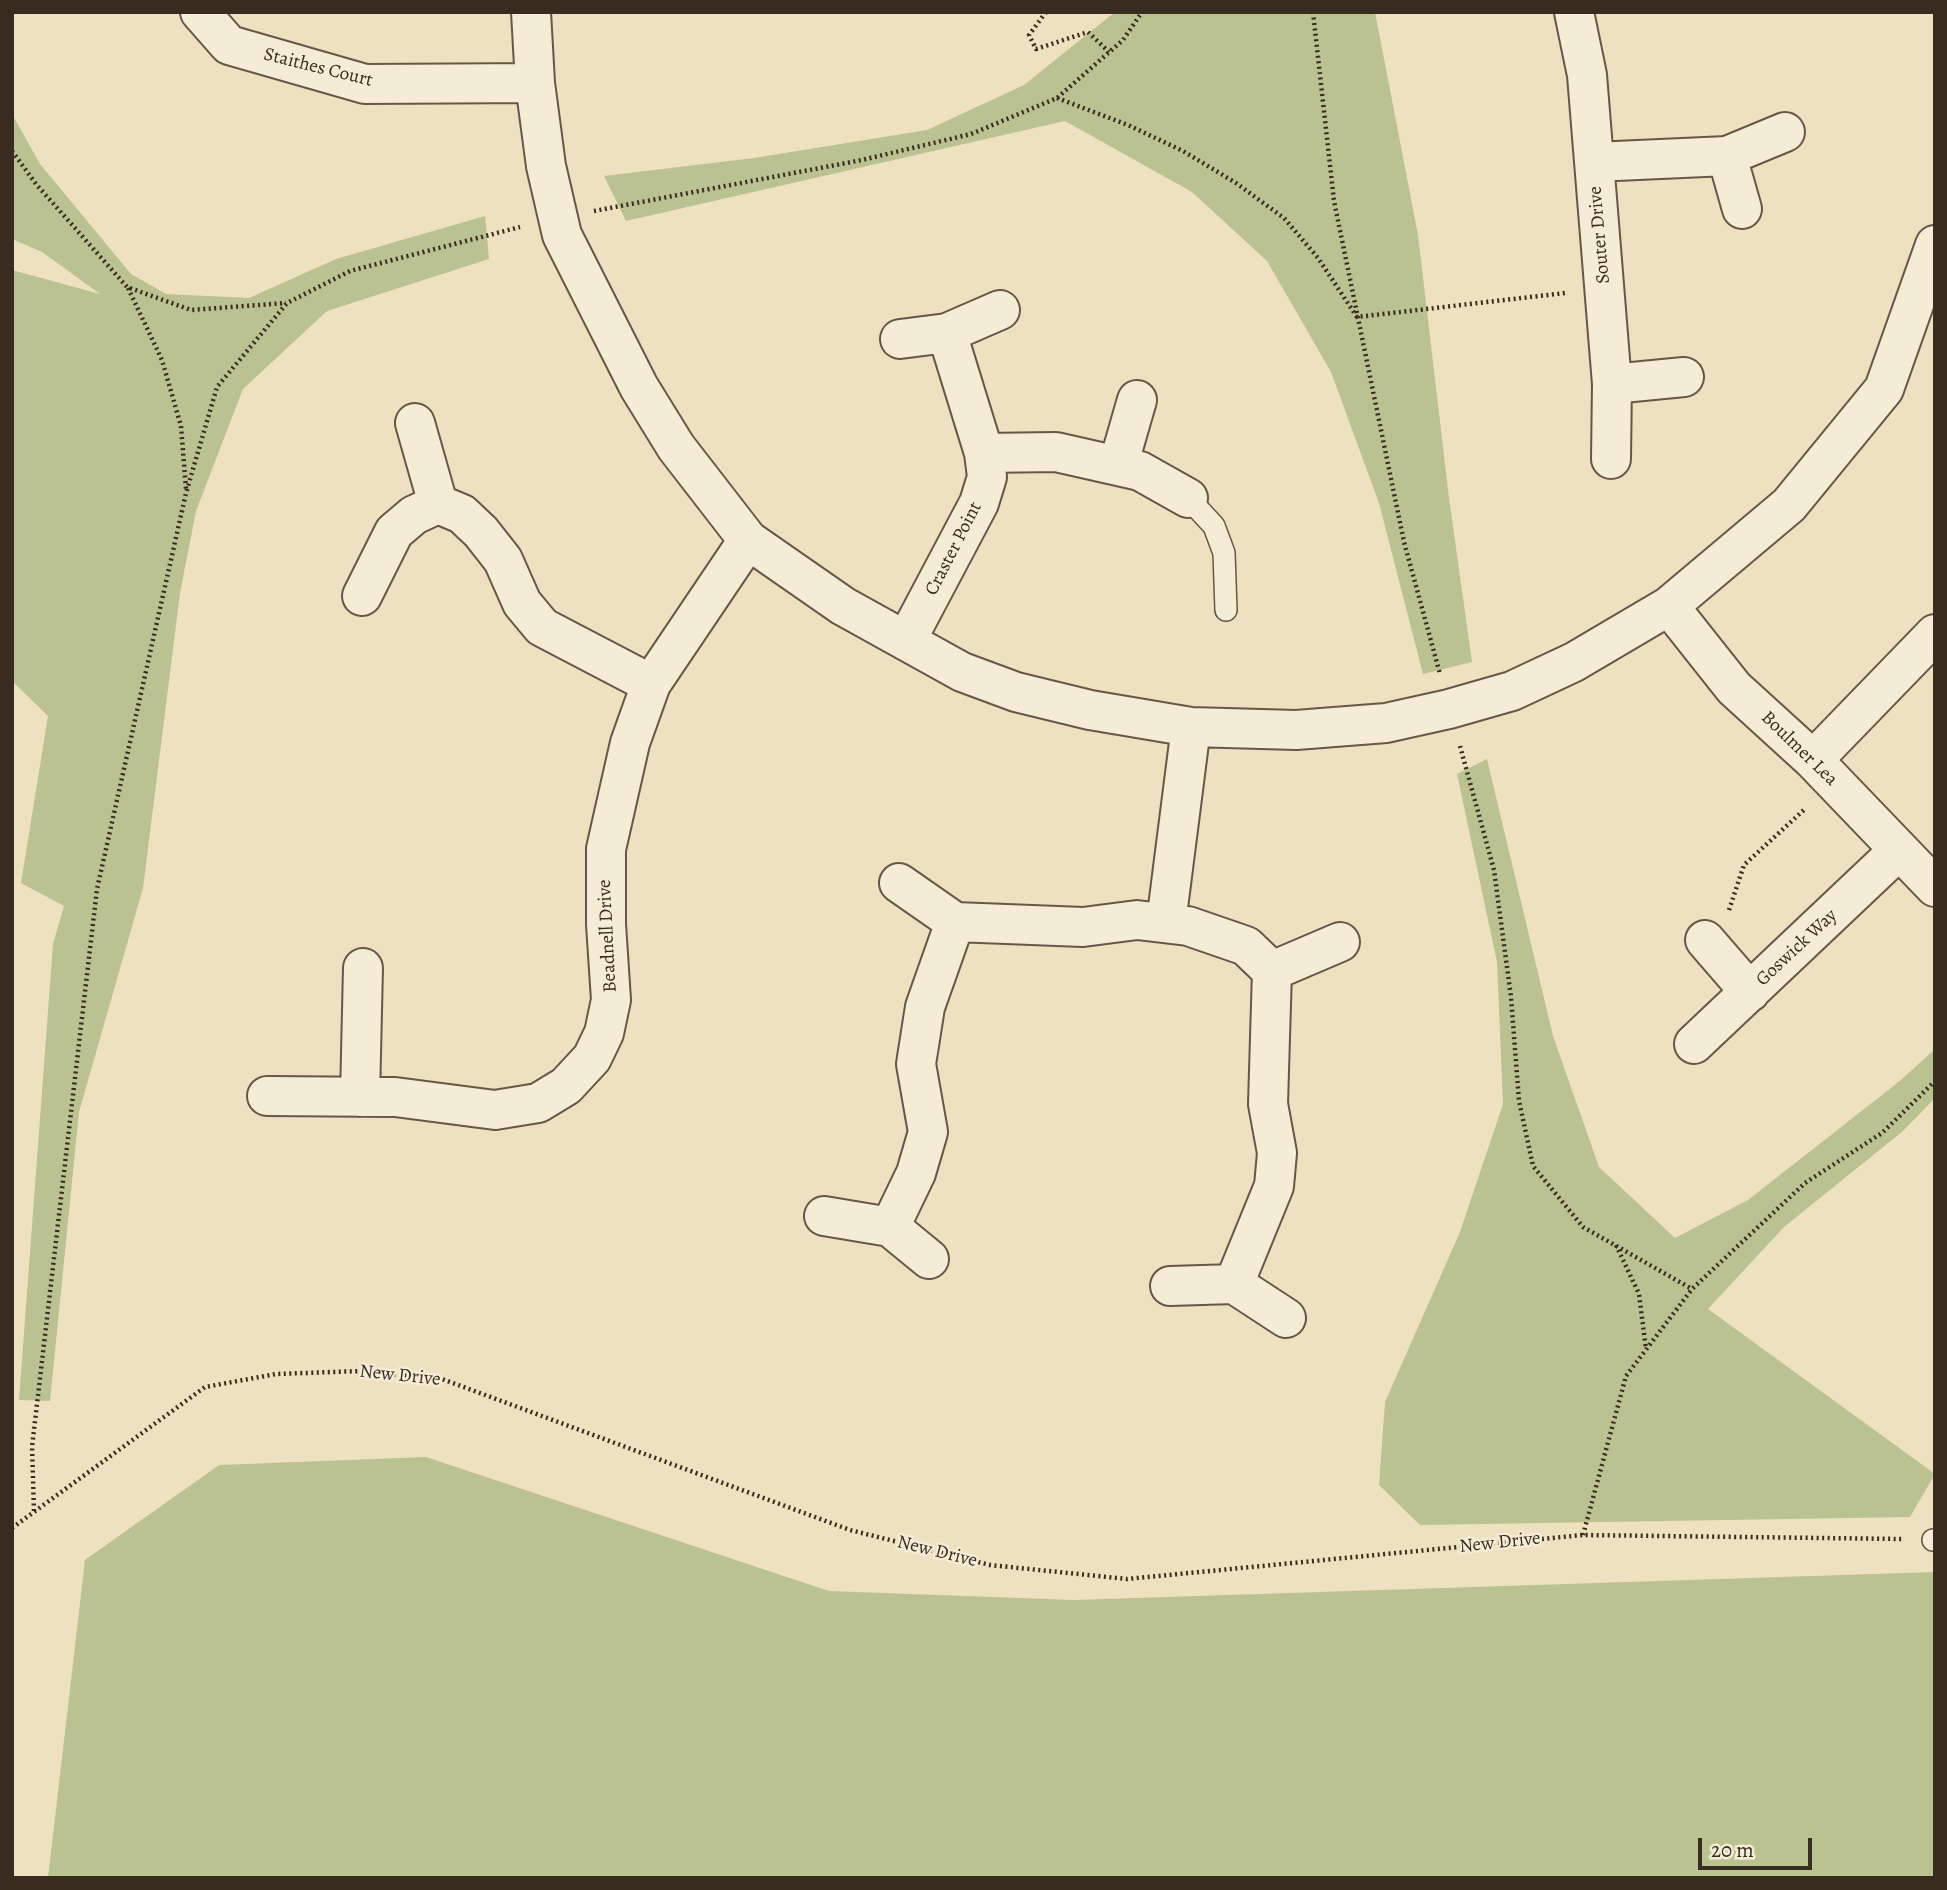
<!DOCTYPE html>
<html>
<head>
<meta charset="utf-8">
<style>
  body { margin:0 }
  #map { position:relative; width:1947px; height:1890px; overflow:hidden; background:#eee1bf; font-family:Alegreya,serif }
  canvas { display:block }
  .frame { position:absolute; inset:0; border:14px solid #382b20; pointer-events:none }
  .scale { position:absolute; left:1698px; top:1838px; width:114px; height:32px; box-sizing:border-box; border:4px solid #382b20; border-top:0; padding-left:9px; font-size:21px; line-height:24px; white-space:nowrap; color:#382b20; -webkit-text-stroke:5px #f4ecd5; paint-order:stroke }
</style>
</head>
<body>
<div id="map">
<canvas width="1947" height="1890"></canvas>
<div class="frame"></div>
<div class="scale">20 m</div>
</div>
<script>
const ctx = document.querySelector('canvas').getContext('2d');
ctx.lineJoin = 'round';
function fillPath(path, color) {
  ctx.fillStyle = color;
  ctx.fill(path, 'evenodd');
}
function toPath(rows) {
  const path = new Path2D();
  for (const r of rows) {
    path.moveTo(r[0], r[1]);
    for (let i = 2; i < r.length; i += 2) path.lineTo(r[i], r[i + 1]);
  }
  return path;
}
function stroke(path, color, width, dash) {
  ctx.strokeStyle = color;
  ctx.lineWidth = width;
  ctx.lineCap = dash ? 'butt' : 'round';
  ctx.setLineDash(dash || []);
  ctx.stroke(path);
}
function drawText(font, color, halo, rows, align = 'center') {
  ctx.font = font + ' Alegreya,serif';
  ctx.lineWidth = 5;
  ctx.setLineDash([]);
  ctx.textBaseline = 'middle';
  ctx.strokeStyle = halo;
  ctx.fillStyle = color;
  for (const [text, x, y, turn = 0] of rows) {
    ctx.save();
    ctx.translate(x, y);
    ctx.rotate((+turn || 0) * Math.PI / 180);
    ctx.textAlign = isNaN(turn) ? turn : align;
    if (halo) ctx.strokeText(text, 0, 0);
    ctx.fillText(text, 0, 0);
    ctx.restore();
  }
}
const green = toPath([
  [1115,12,1375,12,1418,235,1449,498,1472,662,1423,674,1379,503,1331,372,1267,261,1192,192,1065,121,626,221,604,176,754,158,927,130,1024,85],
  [12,114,40,164,131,274,166,294,249,298,336,259,485,216,489,259,327,311,243,389,196,511,180,593,143,888,79,1112,50,1401,19,1400,53,944,64,906,21,883,48,716,12,681,12,270,100,294,42,252,12,239],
  [1487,759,1553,1036,1599,1167,1675,1238,1748,1200,1901,1080,1935,1049,1935,1098,1903,1131,1784,1227,1708,1309,1935,1474,1910,1517,1420,1525,1379,1485,1385,1402,1460,1232,1503,1104,1497,962,1457,774],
  [426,1457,829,1591,1074,1600,1935,1572,1935,1878,48,1878,85,1560,219,1465]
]);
const path = toPath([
  [1046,12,1029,35,1036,49,1088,32,1109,52],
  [1313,12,1334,201,1404,542,1440,674],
  [1057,98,1128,125,1183,151,1236,183,1284,218,1318,258,1357,317,1565,293],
  [12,151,36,184,127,287,191,310,286,303],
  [594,211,862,160,971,134,1057,98,1123,40,1142,12],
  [128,288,162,360,181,426,186,489],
  [1460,746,1494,870,1511,997,1519,1101,1533,1166,1583,1227,1692,1289],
  [1729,910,1744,865,1806,808],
  [1616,1245,1639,1294,1646,1349],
  [34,1511,32,1447,97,889,186,493,217,387,287,303,350,271,520,227],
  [12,1528,205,1387,276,1374,361,1371,442,1379,850,1530,990,1565,1127,1579,1583,1535,1903,1539],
  [1583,1535,1626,1376,1692,1289,1805,1183,1882,1133,1935,1081]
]);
const service = toPath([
  [1188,498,1214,526,1224,553,1226,610],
  [1933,1540,1935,1540]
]);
const minor = toPath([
  [200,12,229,45,365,84,535,83],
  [531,12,535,83,546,166,562,235,639,387,676,447,748,540,843,606,962,672,1016,692,1090,710,1191,727,1296,730,1386,723,1449,709,1512,691,1574,662,1669,606,1789,505,1884,389,1935,245],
  [1574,12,1587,75,1612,384,1611,459],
  [1727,156,1742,209],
  [1594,162,1727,156,1785,132],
  [900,339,947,333,1000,310],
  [1612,384,1684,377],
  [415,423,438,504],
  [984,453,1056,452,1140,471,1188,498],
  [1118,466,1137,400],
  [362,596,394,532,414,515,438,504,462,514,481,532,503,560,522,603,542,627,651,684],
  [1669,606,1734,688,1813,760,1935,887],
  [906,641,979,503,987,477,984,453,947,333],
  [1813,760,1935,634],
  [899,883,955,922],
  [1166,923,1191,727],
  [1705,940,1750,992],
  [1272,971,1340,942],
  [1694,1044,1898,851],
  [267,1096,395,1097,495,1110,538,1103,566,1086,592,1058,604,1033,611,1000,606,924,606,849,630,743,651,684,748,540],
  [360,1097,363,968],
  [824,1216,890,1227,929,1259],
  [890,1227,916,1173,928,1132,916,1064,925,1007,955,922,1083,927,1137,920,1188,926,1246,946,1272,971,1268,1104,1277,1153,1274,1186,1234,1284],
  [1170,1286,1234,1284,1286,1318]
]);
const streetNames = [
  ["Staithes Court",318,68,14],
  ["Souter Drive",1600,235,-95],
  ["Craster Point",954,549,-63],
  ["Boulmer Lea",1799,749,44],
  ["Beadnell Drive",608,936,-93],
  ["Goswick Way",1797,948,-43],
  ["New Drive",400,1376,6],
  ["New Drive",1500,1543,-6],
  ["New Drive",937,1552,14]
];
fillPath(green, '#bac291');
stroke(service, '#665848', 24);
stroke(minor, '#665848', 42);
stroke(path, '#382b20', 4.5, [2, 3.5]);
stroke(service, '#f4ecd5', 21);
stroke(minor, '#f4ecd5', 38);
drawText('19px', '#382b20', '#f4ecd5', streetNames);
</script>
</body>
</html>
